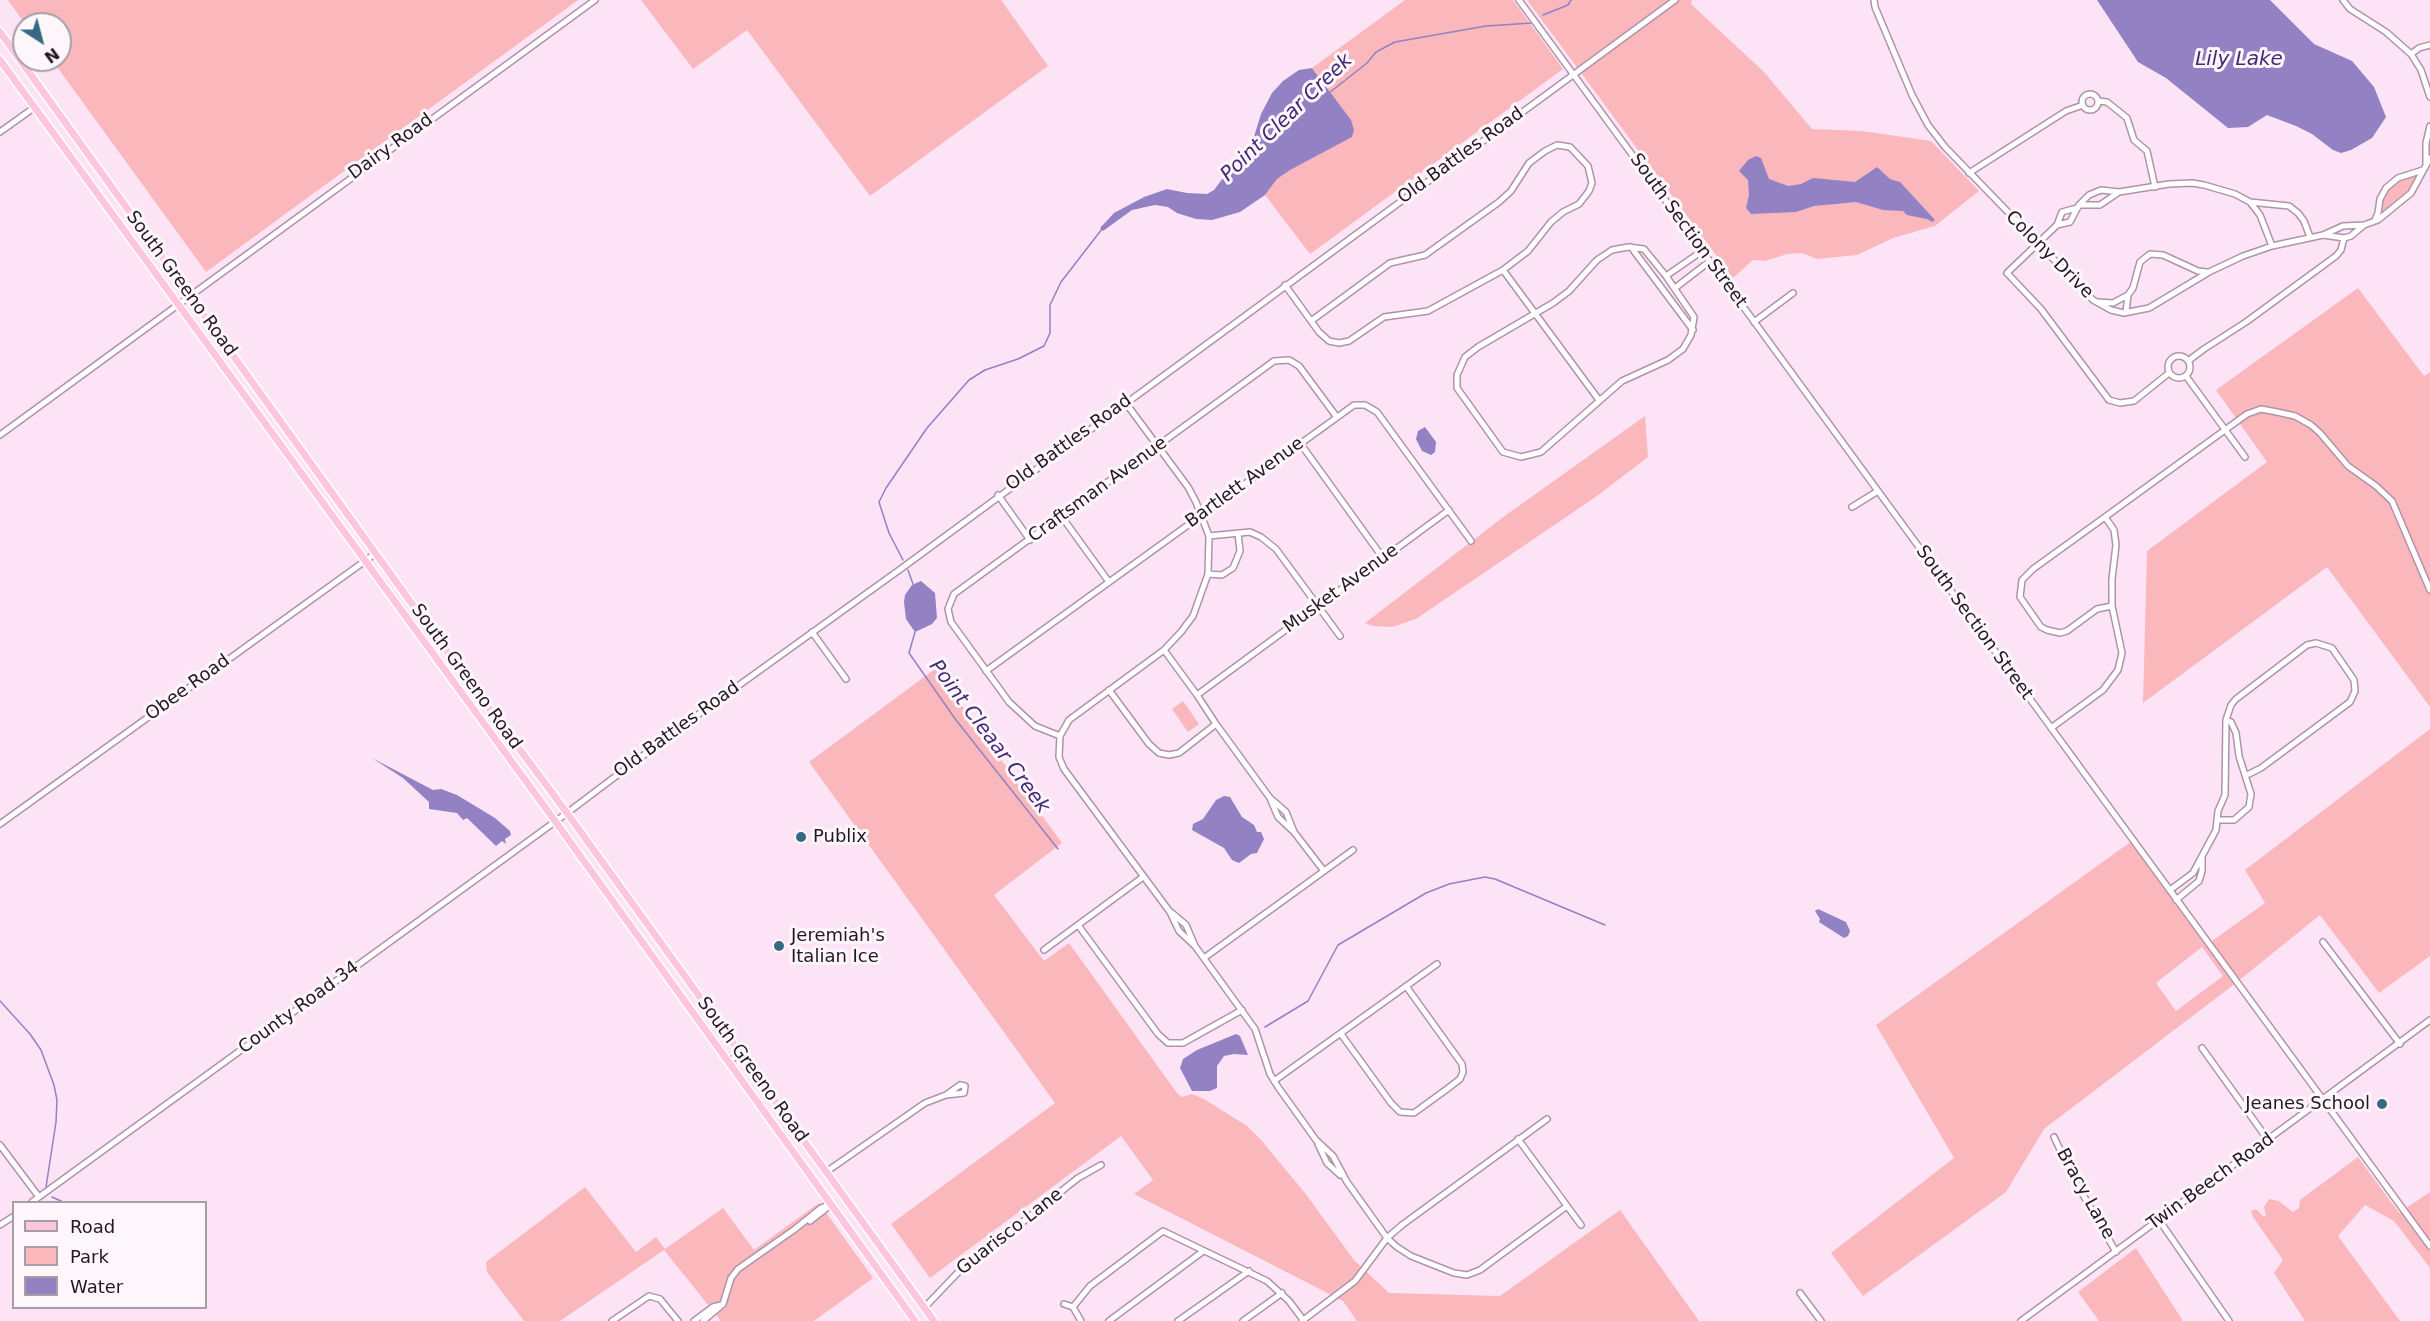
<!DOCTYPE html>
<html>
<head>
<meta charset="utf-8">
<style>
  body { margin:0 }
  #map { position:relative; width:2430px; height:1321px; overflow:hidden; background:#fce3f6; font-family:"DejaVu Sans",sans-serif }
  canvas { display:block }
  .legend { position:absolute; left:12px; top:1201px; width:195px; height:108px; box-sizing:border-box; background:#fdf7fc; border:2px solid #a69ea4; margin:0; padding:8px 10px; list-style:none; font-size:18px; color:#231820 }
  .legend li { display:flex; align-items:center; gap:12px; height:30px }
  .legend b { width:30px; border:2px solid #a69ea4 }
  .north { position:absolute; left:12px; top:12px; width:60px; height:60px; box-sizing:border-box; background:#fdf7fc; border:2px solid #a69ea4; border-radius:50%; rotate:144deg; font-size:16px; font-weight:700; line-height:24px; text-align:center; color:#231820 }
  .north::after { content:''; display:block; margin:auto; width:21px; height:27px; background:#366986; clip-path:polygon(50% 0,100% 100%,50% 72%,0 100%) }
</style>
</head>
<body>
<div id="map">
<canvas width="2430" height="1321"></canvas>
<ul class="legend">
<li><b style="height:8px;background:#fec6dd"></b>Road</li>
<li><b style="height:16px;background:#fab8bd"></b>Park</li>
<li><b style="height:16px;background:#9282c4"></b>Water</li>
</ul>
<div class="north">N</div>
</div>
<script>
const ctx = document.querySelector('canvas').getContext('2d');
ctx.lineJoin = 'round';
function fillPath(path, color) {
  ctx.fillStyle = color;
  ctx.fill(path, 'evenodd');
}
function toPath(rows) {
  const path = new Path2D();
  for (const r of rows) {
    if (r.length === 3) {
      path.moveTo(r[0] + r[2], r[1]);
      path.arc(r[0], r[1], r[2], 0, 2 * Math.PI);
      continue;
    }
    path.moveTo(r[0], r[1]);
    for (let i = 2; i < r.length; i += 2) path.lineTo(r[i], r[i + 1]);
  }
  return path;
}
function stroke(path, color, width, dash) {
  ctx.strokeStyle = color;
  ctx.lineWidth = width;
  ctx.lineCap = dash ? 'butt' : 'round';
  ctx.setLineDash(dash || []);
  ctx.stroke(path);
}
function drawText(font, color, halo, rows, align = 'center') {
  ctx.font = font + ' "DejaVu Sans",sans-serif';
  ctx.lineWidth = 6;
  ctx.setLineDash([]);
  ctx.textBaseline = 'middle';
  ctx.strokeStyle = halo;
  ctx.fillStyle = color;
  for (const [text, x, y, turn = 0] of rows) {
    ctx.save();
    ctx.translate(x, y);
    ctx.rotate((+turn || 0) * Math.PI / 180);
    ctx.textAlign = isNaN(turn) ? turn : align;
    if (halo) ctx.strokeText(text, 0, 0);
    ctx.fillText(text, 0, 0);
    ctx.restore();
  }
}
const green = toPath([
  [8,0,578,0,206,272,52,60,60,60,60,24,25,24],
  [641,0,1001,0,1048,66,870,196,747,30,693,69],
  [1405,0,1513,0,1563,69,1310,254,1265,195,1277,179,1290,169,1352,137,1326,85,1312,68],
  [1527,0,1692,0,1691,4,1764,72,1812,129,1862,131,1931,141,1979,191,1935,226,1893,238,1857,255,1817,259,1802,253,1787,254,1765,261,1753,260,1733,278],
  [2417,174,2418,175,2413,188,2380,215,2381,200,2386,191,2398,180],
  [2358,288,2424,376,2430,372,2430,707,2327,567,2143,703,2147,551,2267,462,2216,390],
  [1645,416,1648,457,1597,496,1416,619,1392,627,1373,626,1365,623,1506,515],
  [935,669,1062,843,994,895,1044,961,1069,943,1177,1093,1182,1097,1192,1094,1204,1099,1247,1126,1261,1140,1305,1193,1354,1260,1389,1293,1500,1296,1620,1210,1699,1321,1357,1321,1343,1301,1134,1194,1153,1180,1121,1136,930,1278,891,1224,1055,1103,809,762],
  [1183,701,1199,724,1188,732,1172,709],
  [2430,729,2430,956,2379,993,2320,915,2232,986,2044,1129,2006,1192,1863,1296,1831,1253,1954,1158,1876,1025,2136,838,2212,941,2265,903,2245,870],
  [2202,947,2223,976,2176,1011,2156,983],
  [2358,1157,2399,1213,2430,1192,2430,1268,2394,1221,2365,1205,2338,1236,2400,1321,2305,1321,2274,1273,2283,1260,2253,1217,2251,1211,2256,1209,2263,1216,2266,1216,2264,1207,2269,1199,2279,1201,2293,1212,2299,1208,2300,1200],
  [585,1187,636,1252,656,1237,665,1249,723,1208,754,1250,819,1203,873,1278,814,1321,721,1321,664,1250,560,1321,524,1321,487,1272,486,1262],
  [2136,1248,2183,1321,2099,1321,2078,1292]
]);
const water = toPath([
  [2097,0,2270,0,2314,44,2352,61,2358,68,2374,87,2386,117,2372,138,2351,150,2341,153,2333,150,2312,134,2296,126,2267,115,2248,127,2228,128,2166,78,2138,62],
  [1312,68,1351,120,1354,130,1352,137,1290,170,1277,179,1265,195,1240,212,1212,220,1196,219,1177,213,1168,207,1155,205,1132,210,1103,231,1100,228,1114,213,1144,197,1167,189,1187,193,1207,194,1214,190,1223,178,1248,156,1261,114,1272,93,1283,81,1299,70],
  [1756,156,1761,158,1769,179,1788,186,1801,184,1813,178,1855,182,1877,167,1890,179,1900,182,1935,220,1932,222,1927,219,1907,215,1903,211,1883,210,1856,202,1814,206,1796,212,1751,214,1746,208,1749,195,1748,180,1739,171,1748,160],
  [1425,427,1436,442,1435,452,1431,455,1422,451,1416,439,1418,431],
  [921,581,935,593,937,618,932,624,915,632,906,619,904,602,905,595,912,585],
  [372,758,433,790,441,789,457,795,495,818,510,831,511,835,505,839,506,844,502,841,496,846,467,818,463,820,457,813,429,809,429,802,403,778],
  [1224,796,1230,797,1242,817,1254,825,1257,832,1261,832,1264,839,1257,853,1251,854,1239,863,1232,860,1224,848,1192,830,1193,824,1203,819,1216,800],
  [1818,909,1846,922,1850,931,1848,936,1844,938,1819,922,1820,919,1815,911],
  [1236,1034,1240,1036,1248,1055,1234,1054,1224,1056,1217,1066,1217,1088,1210,1091,1192,1091,1180,1068,1183,1059,1197,1050]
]);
const stream = toPath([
  [1543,15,1568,5,1571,0],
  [1329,93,1367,63,1376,52,1395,42,1486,26,1532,23],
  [903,560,889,533,879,502,886,488,927,428,969,380,985,370,1018,359,1044,346,1050,333,1050,305,1061,282,1102,229],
  [908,570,913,584],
  [915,632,909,653,956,720,1058,849],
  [0,1001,30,1034,41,1050,54,1085,57,1100,56,1122,46,1187],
  [1265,1027,1308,1001,1338,945,1426,893,1449,884,1485,877,1495,879,1605,925],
  [52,1197,63,1202]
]);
const minor = toPath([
  [1519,0,2430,1246],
  [1874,0,1875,7,1912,95,1928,125,1945,147,2093,300,2111,310,2124,313,2149,308,2209,272,2243,256,2272,246,2323,235,2343,226,2364,225,2378,220,2411,193,2430,158],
  [2343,0,2350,9,2386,32,2411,54,2421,70,2430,97],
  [2411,54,2419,48,2430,45],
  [2090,102,8],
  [2098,101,2107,102,2127,118,2134,140,2147,151,2155,187],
  [0,132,35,107],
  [2426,163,2426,143,2430,126],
  [1969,173,2066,111,2083,105],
  [2119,192,2100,205,2079,205,2089,195,2101,190,2119,192,2169,184,2192,183,2204,185,2235,194,2250,202,2260,215,2272,246],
  [2250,202,2289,206,2298,213,2304,221,2310,237],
  [2077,208,2062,212,2057,225,2070,222,2079,205],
  [2375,220,2378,213,2380,199,2386,188,2398,178,2423,170],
  [2057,225,2007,273,2041,309,2109,400,2120,403,2134,401,2169,373],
  [2323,235,2344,238,2351,236,2364,225],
  [1631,247,1693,330],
  [1666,276,1694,317,1691,335,1683,349,1668,360,1622,381,1541,452,1521,457,1503,452,1457,388,1457,375,1465,357,1478,347,1553,303,1569,291,1597,260,1612,250,1628,247,1644,249,1666,276,1702,251],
  [1285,285,1319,332,1329,341,1339,343,1349,341,1384,317,1428,311,1503,270,1599,400],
  [1675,288,1710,261],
  [2128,295,2133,288,2140,262,2150,254,2163,255,2198,271,2207,272],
  [2098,302,2113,303,2128,295,2126,312],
  [1311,321,1390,263,1425,255,1499,202,1511,191,1529,163,1545,151,1557,145,1570,147,1588,166,1592,183,1589,191,1579,204,1563,212,1551,222,1528,251,1503,270],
  [1754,322,1793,293],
  [2179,367,11],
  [2188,361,2204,349,2246,322,2336,256,2341,250,2344,238],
  [2186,376,2245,457],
  [1125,402,1188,487,1196,502,1209,536,1208,574,1193,616,1181,632,1164,650,1069,720,1060,736,1059,757,1064,769,1170,912,1179,931,1195,946],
  [0,435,595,0],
  [1300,443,1383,558],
  [998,495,1030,540],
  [1852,507,1878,491],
  [1062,517,1109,582],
  [2105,517,2247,414,2261,409,2277,412,2295,416,2311,425,2320,433,2348,466,2376,486,2392,501,2430,590],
  [1209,536,1250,532,1261,537,1276,549,1340,636],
  [1208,574,1222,575,1233,568,1240,551,1238,533],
  [812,632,846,679],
  [1164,650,1197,695],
  [986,671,1354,405,1365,405,1377,412,1471,541],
  [1109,690,1149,744,1159,753,1169,755,1179,753,1216,724],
  [2051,728,2103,690,2118,670,2122,653,2112,606,2112,579,2116,545,2114,530,2105,517,2033,569,2022,580,2020,597,2041,627,2047,630,2060,633,2067,631,2097,609,2112,606],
  [1060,736,1035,726,1009,702,951,622,948,609,954,594,1274,361,1289,360,1299,366,1336,416],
  [1270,798,1278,817,1294,832,1286,812,1270,798,1216,724,1197,695,1449,510],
  [2217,820,2234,820,2249,807,2251,794,2245,775],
  [0,824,376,553],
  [1294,832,1324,871],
  [2170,890,2193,873,2216,830,2218,811,2225,795,2226,720,2231,705,2236,699,2307,645,2316,643,2332,648,2354,680,2355,691,2350,702,2261,768,2249,774,2245,775,2239,756,2236,733,2231,722,2226,720],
  [2176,900,2199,881,2202,871,2202,857],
  [1172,913,1186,925,1195,946,1255,1029,1270,1074,1278,1087,1316,1140,1333,1156,1347,1182,1387,1238,1355,1281,1302,1321],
  [1078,925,1158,1034,1168,1043,1183,1043,1242,1010],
  [2323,942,2400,1044],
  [1044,950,1143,877],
  [1204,958,1353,850],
  [1341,1034,1391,1103,1400,1112,1414,1113,1447,1089,1460,1079,1463,1072,1462,1064,1406,986],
  [2202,1048,2268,1140],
  [728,1062,740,1054],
  [1274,1081,1437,964],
  [960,1085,965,1086,964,1093,946,1095,960,1085],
  [1547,1119,1402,1225,1387,1238,1397,1247,1411,1256,1454,1273,1467,1275,1480,1270,1567,1206],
  [2054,1137,2074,1179,2116,1252],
  [1518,1139,1581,1225],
  [1318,1144,1327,1163,1340,1175],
  [0,1145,39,1197],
  [826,1172,925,1103,946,1095],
  [32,1202,567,813,685,724,902,568,1675,0],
  [2159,1220,2229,1321],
  [810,1221,828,1207],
  [0,1225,14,1216],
  [1800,1293,1821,1321],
  [1064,1304,1073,1307],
  [925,1307,966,1264,976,1259,1078,1178,1101,1165],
  [1073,1307,1090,1286,1163,1231,1267,1281,1289,1301,1304,1321],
  [1073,1307,1081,1321],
  [612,1321,649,1296,660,1299,678,1321],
  [694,1321,713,1307,721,1305],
  [703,1321,723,1304,731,1278,738,1269,795,1229,821,1208,831,1204],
  [1109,1321,1202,1252],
  [1178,1321,1249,1271],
  [1243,1321,1282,1293],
  [2021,1321,2430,1020]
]);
const major = toPath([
  [0,32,420,615,567,813,934,1321],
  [0,60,555,821,915,1321]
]);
const markers = [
  [801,837,6,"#366986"],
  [779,946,6,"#366986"],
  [2382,1104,6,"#366986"]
];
const streetNames = [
  ["Dairy Road",391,147,-36],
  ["Old Battles Road",1461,156,-36],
  ["South Section Street",1688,231,54],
  ["Colony Drive",2049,255,45],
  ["South Greeno Road",181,284,54],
  ["Old Battles Road",1069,443,-36],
  ["Bartlett Avenue",1245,483,-36],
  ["Craftsman Avenue",1098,490,-36],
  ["Musket Avenue",1341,589,-36],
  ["South Section Street",1974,623,54],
  ["South Greeno Road",466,677,54],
  ["Obee Road",188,688,-36],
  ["Old Battles Road",677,730,-36],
  ["County Road 34",299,1008,-36],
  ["South Greeno Road",752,1070,54],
  ["Twin Beech Road",2211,1182,-36],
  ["Bracy Lane",2085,1194,61],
  ["Guarisco Lane",1010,1232,-38]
];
const poiNames = [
  ["Publix",813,837],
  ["Jeremiah's",791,936],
  ["Italian Ice",791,957],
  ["Jeanes School",2370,1104,"right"]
];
const waterNames = [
  ["Lily Lake",2239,60],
  ["Point Clear Creek",1287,118,-44],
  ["Point Cleaar Creek",989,737,53]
];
fillPath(green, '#fab8bd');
fillPath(water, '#9282c4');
stroke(stream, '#9282c4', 1.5);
stroke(minor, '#b093a9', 8);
stroke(major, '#fff', 10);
stroke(minor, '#fff', 5);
stroke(major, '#fec6dd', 7);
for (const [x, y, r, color] of markers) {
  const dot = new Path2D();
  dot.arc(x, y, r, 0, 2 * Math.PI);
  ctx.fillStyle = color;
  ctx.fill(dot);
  stroke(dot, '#fdf7fc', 2);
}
drawText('18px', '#231820', '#fdf7fc', streetNames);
drawText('18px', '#231820', '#fdf7fc', poiNames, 'left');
drawText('italic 20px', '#442977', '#fdf7fc', waterNames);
</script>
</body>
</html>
